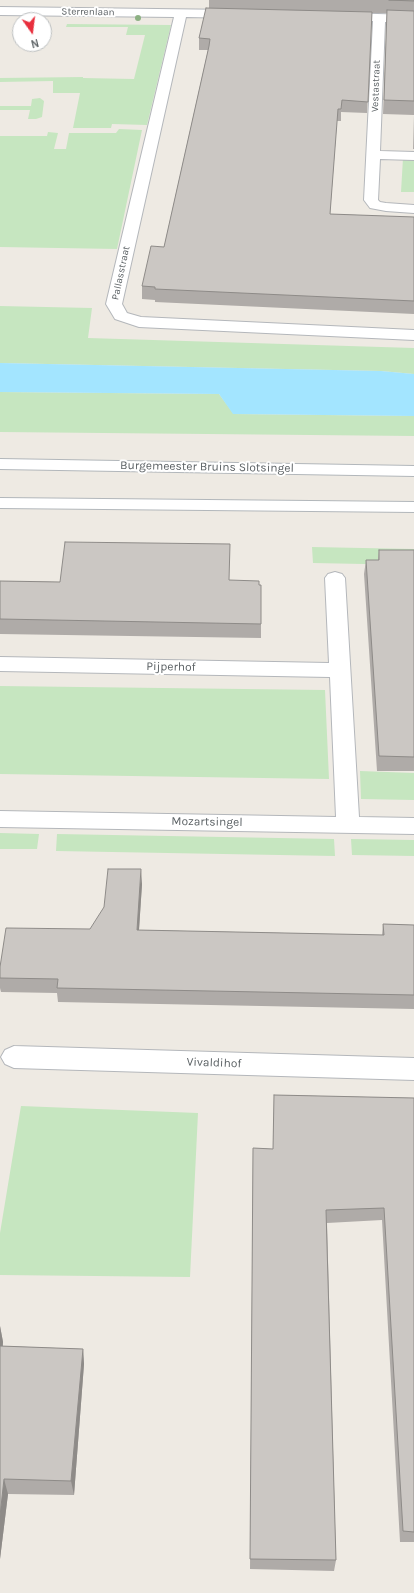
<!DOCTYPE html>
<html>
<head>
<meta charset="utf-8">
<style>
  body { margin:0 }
  #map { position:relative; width:414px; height:1593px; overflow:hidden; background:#eeeae3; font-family:Karla,sans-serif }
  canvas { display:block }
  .north { position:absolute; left:12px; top:12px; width:40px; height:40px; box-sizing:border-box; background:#fff; border:1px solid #bdc0c1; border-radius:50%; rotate:166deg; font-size:11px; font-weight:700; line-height:16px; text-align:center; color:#5b6164 }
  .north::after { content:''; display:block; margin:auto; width:14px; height:18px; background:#e82f3d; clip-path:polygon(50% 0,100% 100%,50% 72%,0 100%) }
</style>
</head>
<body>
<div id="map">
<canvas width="414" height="1593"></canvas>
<div class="north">N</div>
</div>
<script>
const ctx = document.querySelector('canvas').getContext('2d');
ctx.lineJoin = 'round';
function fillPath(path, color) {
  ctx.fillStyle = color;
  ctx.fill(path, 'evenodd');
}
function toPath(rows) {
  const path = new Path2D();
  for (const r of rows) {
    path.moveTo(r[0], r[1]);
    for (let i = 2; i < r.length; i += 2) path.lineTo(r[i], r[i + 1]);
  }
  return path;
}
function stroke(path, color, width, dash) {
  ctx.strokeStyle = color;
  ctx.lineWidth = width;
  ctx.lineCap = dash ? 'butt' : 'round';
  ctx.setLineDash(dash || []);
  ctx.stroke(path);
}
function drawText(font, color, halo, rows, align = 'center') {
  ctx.font = font + ' Karla,sans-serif';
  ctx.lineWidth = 4;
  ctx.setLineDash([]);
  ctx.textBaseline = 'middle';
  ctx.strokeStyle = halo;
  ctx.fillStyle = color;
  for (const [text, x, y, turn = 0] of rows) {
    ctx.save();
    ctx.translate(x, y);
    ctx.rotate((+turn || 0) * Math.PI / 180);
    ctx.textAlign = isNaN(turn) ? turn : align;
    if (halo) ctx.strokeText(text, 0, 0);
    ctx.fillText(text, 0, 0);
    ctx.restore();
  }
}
const green = toPath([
  [67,24,171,25,147,125,112,124,111,128,73,128,80,93,53,93,53,81,0,82,0,78,83,77,83,78,134,79,145,35,126,35,128,27,66,27],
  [40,98,44,101,42,117,36,119,28,119,30,110,0,110,0,106,31,106,32,99],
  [119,129,142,130,117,249,0,247,0,136,47,136,48,132,58,133,54,149,66,149,69,133,116,133],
  [403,158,414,159,414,192,401,192],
  [0,306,92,308,88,338,414,348,414,374,381,371,0,363],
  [0,392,219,394,234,414,414,416,414,436,0,432],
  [312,547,414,549,414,565,313,563],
  [0,686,325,690,329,779,0,774],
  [360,771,414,773,414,800,361,799],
  [0,833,39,834,37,849,0,849],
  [57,834,334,839,335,856,56,851],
  [351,839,414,840,414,856,352,855],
  [21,1106,198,1113,190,1277,0,1275,0,1233]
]);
const water = toPath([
  [0,363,381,371,414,374,414,416,233,414,219,394,0,392]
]);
const street = toPath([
  [0,7,235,10,239,11,241,14,239,17,235,18,186,17,122,304,127,313,141,317,414,330,414,340,139,327,115,319,106,304,174,17,0,15,0,7],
  [341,13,414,15,414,23,385,22,380,151,414,152,414,160,380,159,378,200,380,202,386,203,414,205,414,213,386,211,370,208,364,200,373,21,337,20,335,17,337,14,341,13],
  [335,572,342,574,345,578,359,817,414,818,414,834,0,827,0,811,336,817,330,677,0,671,0,657,329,663,325,578,328,574,335,572],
  [14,1046,414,1058,414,1080,14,1068,5,1064,1,1057,5,1050,14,1046]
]);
const secondary = toPath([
  [0,459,414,466,414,476,0,469,0,459],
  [0,498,414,502,414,512,0,508,0,498]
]);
const trees = [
  [138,18]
];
const wall = toPath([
  [209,0,414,0,414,149,413,149,414,115,383,114,387,13,372,13,367,113,341,112,341,121,337,121,330,214,414,217,414,314,155,302,155,300,142,299,142,286,164,247,208,50,199,50,199,38,209,8],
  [379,550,414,550,414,771,377,771,364,574,366,560,378,560],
  [229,580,259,585,261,624,261,638,0,634,0,581,60,582],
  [142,884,139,930,382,935,383,924,414,925,414,1009,58,1002,57,993,1,992,0,988,0,967,90,929],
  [274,1095,414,1098,414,1542,400,1542,382,1220,327,1223,336,1560,334,1571,250,1569,253,1148,273,1149],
  [0,1326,3,1342,3,1346,83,1349,84,1364,74,1495,8,1494,0,1559]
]);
const shadedWall = toPath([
  [141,869,142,884,138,944,137,930],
  [0,1326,3,1342,1,1361,0,1355],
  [83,1349,84,1364,74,1495,71,1481],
  [4,1479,8,1494,0,1559,0,1516]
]);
const building = toPath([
  [389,0,414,0,414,1,389,0],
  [206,8,372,12,368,102,342,100,341,109,338,109,330,214,414,217,414,301,155,289,155,287,142,286,151,246,164,247,209,46,210,39,199,38,206,8],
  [387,10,414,11,414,101,384,100,387,10],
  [65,542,230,544,229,580,259,581,259,585,261,585,261,624,0,619,0,581,60,582,65,542],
  [379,550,414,550,414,757,379,756,366,560,379,560,379,550],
  [108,869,141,869,137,930,384,935,383,924,414,925,414,995,57,988,58,979,0,978,0,967,6,928,90,929,104,907,108,869],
  [274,1095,414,1098,414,1532,403,1531,384,1208,326,1210,336,1560,250,1559,253,1148,273,1149,274,1095],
  [0,1346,83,1349,71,1481,4,1479,0,1516,0,1346]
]);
const farStreetnames = [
  ["Sterrenlaan",88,12,1],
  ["Vestastraat",376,86,-88],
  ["Pallasstraat",121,273,-78]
];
const streetNames = [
  ["Burgemeester Bruins Slotsingel",207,467,1],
  ["Pijperhof",171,667,1],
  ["Mozartsingel",207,822,1],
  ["Vivaldihof",214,1063,2]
];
fillPath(green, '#c6e6c0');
fillPath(water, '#a3e5ff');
stroke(street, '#b4b7bb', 2);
stroke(secondary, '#b2b7bb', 2);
fillPath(street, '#fff');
fillPath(secondary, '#fff');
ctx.fillStyle = '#8db183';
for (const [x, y] of trees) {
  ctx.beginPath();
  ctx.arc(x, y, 3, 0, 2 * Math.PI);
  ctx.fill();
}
fillPath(wall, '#afaba8');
fillPath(shadedWall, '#8e8b88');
fillPath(building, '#cbc7c3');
stroke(building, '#8e8b88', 1);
drawText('10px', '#5b6164', '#fff', farStreetnames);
drawText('12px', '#5b6164', '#fff', streetNames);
</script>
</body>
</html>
